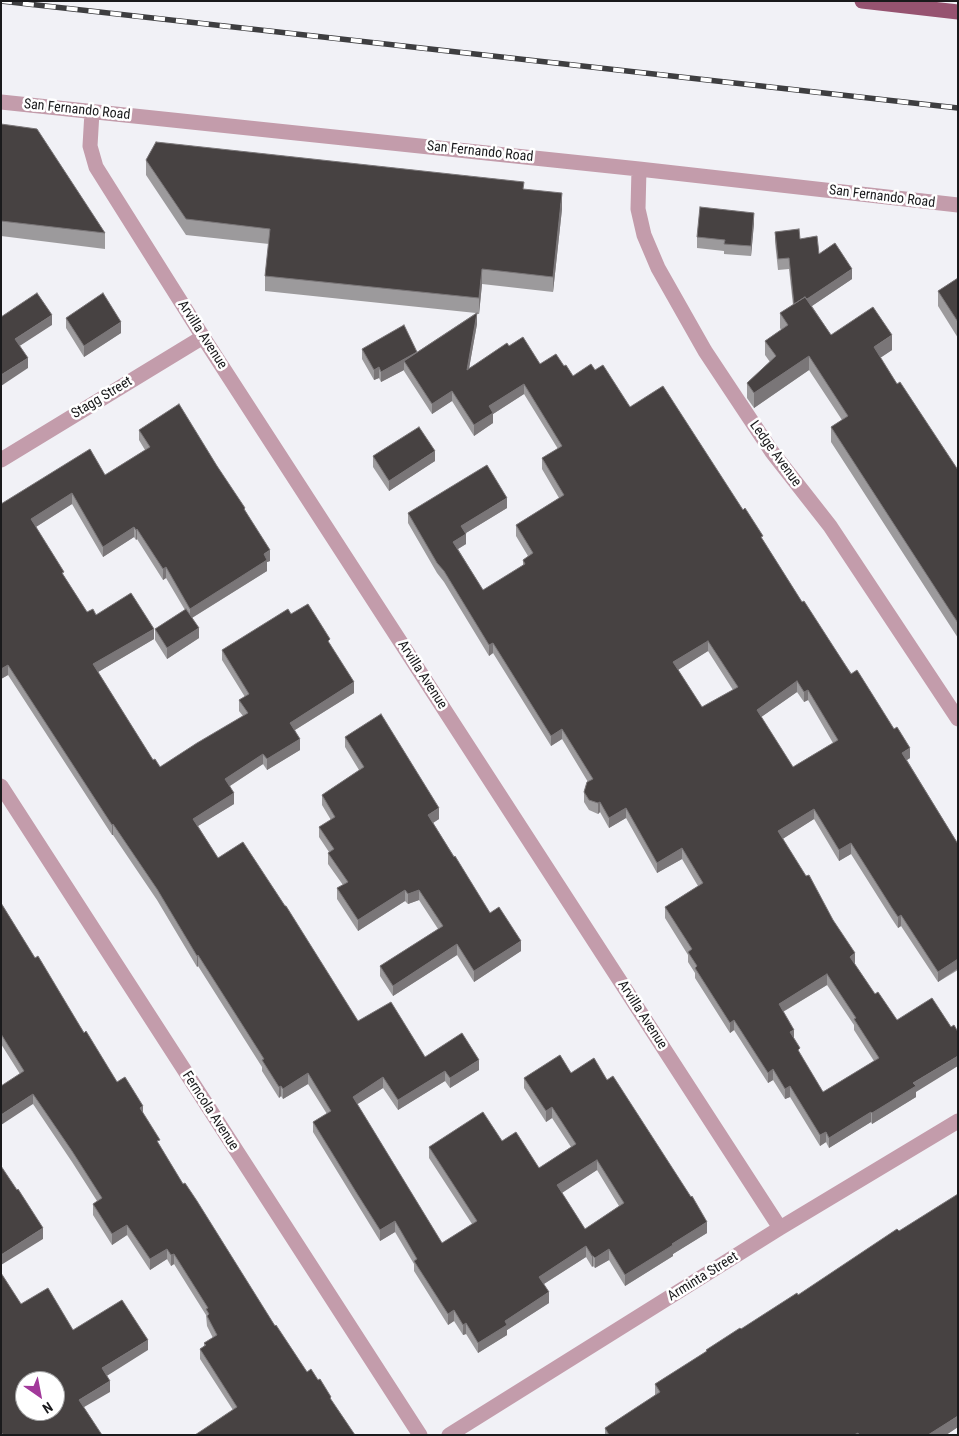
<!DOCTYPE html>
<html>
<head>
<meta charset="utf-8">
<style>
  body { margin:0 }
  #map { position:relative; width:959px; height:1436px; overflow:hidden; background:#f1f1f6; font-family:"Roboto Condensed",sans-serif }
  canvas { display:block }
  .frame { position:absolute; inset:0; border:2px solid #1a1a1c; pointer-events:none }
  .north { position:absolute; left:15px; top:1371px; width:50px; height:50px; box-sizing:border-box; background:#fff; border:1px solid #a3a3a4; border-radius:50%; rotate:147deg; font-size:14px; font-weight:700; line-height:20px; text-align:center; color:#1a1a1c }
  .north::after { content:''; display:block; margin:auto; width:18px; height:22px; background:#a2399a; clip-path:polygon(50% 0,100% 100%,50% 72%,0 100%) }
</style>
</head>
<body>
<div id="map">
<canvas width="959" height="1436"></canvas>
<div class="frame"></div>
<div class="north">N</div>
</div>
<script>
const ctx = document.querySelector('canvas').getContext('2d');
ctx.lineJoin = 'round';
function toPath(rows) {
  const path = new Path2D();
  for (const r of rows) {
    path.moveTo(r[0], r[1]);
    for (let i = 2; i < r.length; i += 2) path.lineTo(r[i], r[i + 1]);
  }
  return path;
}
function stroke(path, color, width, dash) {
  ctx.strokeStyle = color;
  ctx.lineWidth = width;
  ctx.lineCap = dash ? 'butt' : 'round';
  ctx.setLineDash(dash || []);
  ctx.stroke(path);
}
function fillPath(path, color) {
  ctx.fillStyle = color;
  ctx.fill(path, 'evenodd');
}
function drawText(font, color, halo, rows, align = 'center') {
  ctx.font = font + ' "Roboto Condensed",sans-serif';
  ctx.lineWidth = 5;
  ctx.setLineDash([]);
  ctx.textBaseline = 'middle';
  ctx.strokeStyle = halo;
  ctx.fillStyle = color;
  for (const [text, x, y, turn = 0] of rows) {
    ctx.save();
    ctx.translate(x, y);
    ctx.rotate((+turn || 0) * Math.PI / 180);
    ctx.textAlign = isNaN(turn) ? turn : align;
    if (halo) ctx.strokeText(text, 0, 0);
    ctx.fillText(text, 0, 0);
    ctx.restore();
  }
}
const minor = toPath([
  [1,102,639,169,958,205],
  [92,112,90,146,96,167,203,337,780,1228],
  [639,169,638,209,644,235,658,268,705,351,772,452,830,526,958,719],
  [1,460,203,337],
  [1,786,420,1435],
  [449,1435,780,1228,958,1121]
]);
const primary = toPath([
  [862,1,958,12]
]);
const rail = toPath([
  [1,1,958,108]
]);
const wall = toPath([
  [1,124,105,233,105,249,1,236],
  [146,160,524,189,562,209,553,292,482,284,479,314,477,314,477,324,469,368,509,346,540,364,564,366,573,376,595,370,630,407,763,540,802,602,910,758,907,760,958,844,958,970,938,982,901,926,898,928,892,919,851,854,839,861,814,819,782,839,855,964,916,1092,916,1097,872,1124,871,1122,829,1148,826,1142,820,1146,790,1097,785,1099,773,1080,768,1083,734,1030,730,1033,695,978,695,973,688,962,688,955,665,918,665,907,698,886,682,859,657,873,626,818,609,828,600,812,598,814,589,810,584,802,584,792,588,782,562,739,551,746,493,653,489,656,444,582,437,573,408,523,408,513,507,508,466,533,466,544,458,549,483,590,523,566,523,560,528,556,516,536,516,525,559,498,542,469,542,458,558,449,524,394,493,414,493,423,474,436,452,401,432,414,404,371,404,370,381,382,379,378,374,380,362,359,362,349,417,352,476,313,265,291,265,276,269,244,186,235,146,175],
  [708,651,733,690,702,707,678,670],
  [797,692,804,702,808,700,833,743,793,767,761,717],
  [827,985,854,1025,854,1030,874,1061,823,1092,800,1054,783,1012],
  [754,223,751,256,724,254,724,251,697,248,697,237],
  [775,232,800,239,852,279,812,306,831,335,892,350,880,358,897,384,958,470,958,638,831,442,831,427,842,420,809,370,754,408,747,398,747,383,770,362,765,355,765,341,781,330,780,328,780,313,793,305,789,269,778,270,775,242],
  [958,278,958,338,938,306,938,291],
  [66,318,121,333,84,357,66,328],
  [139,430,217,466,245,510,270,561,267,562,267,571,192,618,199,638,167,659,155,640,155,629,185,610,166,578,163,580,137,539,136,540,134,537,103,557,72,504,36,527,64,576,87,612,154,639,98,672,153,760,160,767,243,716,239,711,239,700,245,697,222,660,222,650,291,614,330,644,354,693,295,730,300,750,267,770,263,764,230,786,234,804,198,826,218,858,358,1021,425,1057,479,1070,450,1088,445,1081,398,1110,383,1088,357,1104,442,1243,472,1224,429,1158,429,1147,502,1141,539,1168,571,1147,552,1118,546,1122,524,1088,524,1078,571,1073,707,1233,673,1254,673,1256,625,1286,609,1260,595,1268,593,1266,592,1267,586,1257,544,1284,549,1303,507,1330,507,1335,478,1353,466,1334,463,1335,454,1321,448,1325,414,1271,414,1264,395,1232,380,1241,313,1132,313,1122,327,1114,308,1084,283,1099,281,1096,279,1098,262,1071,262,1067,198,966,197,967,157,900,113,835,112,835,8,675,1,679,1,504,105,475,145,450,139,440],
  [597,1170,619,1206,585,1229,562,1193],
  [373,456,435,461,389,491,373,467],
  [345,737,439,819,433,823,490,913,521,951,474,982,457,955,393,996,380,976,380,966,438,929,419,900,408,904,405,901,358,931,337,899,337,888,343,885,328,864,328,853,329,852,319,837,319,827,331,820,322,805,322,795,359,770,345,747],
  [1,903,35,958,117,1082,143,1114,160,1146,183,1184,275,1326,307,1372,318,1380,331,1397,233,1410,200,1359,200,1349,204,1346,204,1343,213,1338,207,1326,206,1315,174,1264,171,1266,167,1259,150,1270,127,1235,112,1245,93,1215,93,1204,97,1201,72,1162,33,1104,20,1074,1,1044],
  [798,1295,958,1427,946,1435,605,1435,605,1428,655,1396,655,1384,706,1352,706,1350]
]);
const shadedWall = toPath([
  [562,193,562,209,553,292,553,277],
  [754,213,754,223,751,256,751,246],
  [482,269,482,284,479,314,479,298],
  [852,269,852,279,794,318,794,308],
  [477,313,477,324,467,380,467,370],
  [52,315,52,325,15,349,15,339],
  [121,322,121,333,84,357,84,346],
  [892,335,892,350,874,362,874,347],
  [417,352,404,361,404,370,381,382,381,372],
  [809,356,809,370,754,408,754,393],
  [28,358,28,368,1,386,1,375],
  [379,367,379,378,374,380,374,370],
  [524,384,524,394,493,414,493,423,474,436,474,425,489,406],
  [452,391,452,401,432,414,432,404],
  [435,451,435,461,389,491,389,481],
  [72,493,72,504,31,530,31,519],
  [507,498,507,508,461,536,461,526],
  [134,527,134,537,103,557,103,547],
  [137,529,137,539,136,540,136,530],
  [466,534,466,544,453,552,453,542],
  [270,550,270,561,267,562,267,571,190,619,190,609],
  [166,567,166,578,163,580,163,569],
  [199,628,199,638,167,659,167,648],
  [154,629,154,639,93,675,93,664],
  [708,641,708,651,673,673,673,662],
  [493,643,493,653,489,656,489,645],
  [8,665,8,675,1,679,1,669],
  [797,681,797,692,757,720,757,710],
  [354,682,354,693,290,733,290,723],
  [808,690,808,700,804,702,804,692],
  [562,729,562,739,551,746,551,736],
  [300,739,300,750,267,770,267,759],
  [910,748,910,758,902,763,902,753],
  [263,754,263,764,225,789,225,779],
  [234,793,234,804,193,829,193,819],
  [600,802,600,812,598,814,598,803],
  [439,808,439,819,428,826,428,815],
  [626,808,626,818,609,828,609,818],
  [814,809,814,819,778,842,778,831],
  [113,824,113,835,112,835,112,825],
  [851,843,851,854,839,861,839,850],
  [682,848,682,859,657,873,657,863],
  [405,890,405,901,358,931,358,920],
  [419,890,419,900,408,904,408,894],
  [901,915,901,926,898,928,898,917],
  [521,941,521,951,474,982,474,971],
  [457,944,457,955,393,996,393,986],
  [855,953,855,964,850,967,850,957],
  [198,955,198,966,197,967,197,956],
  [957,959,957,969,938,982,938,972],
  [827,974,827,985,779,1014,779,1004],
  [734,1020,734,1030,730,1033,730,1023],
  [794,1030,794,1040,790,1032],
  [958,1056,958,1066,916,1092,916,1097,872,1124,872,1113,913,1083],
  [479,1060,479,1070,450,1088,450,1078],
  [773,1069,773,1080,768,1083,768,1073],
  [445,1071,445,1081,398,1110,398,1100],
  [308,1073,308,1084,283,1099,283,1089],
  [383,1077,383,1088,353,1107,353,1097],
  [281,1086,281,1096,279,1098,279,1087],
  [790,1086,790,1097,785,1099,785,1089],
  [33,1094,33,1104,1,1125,1,1115],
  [143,1106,143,1117,140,1108],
  [552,1107,552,1118,546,1122,546,1111],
  [871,1112,871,1122,829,1148,829,1138],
  [826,1132,826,1142,820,1146,820,1135],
  [597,1160,597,1170,557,1196,557,1185],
  [395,1221,395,1232,380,1241,380,1230],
  [707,1222,707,1233,673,1254,673,1256,625,1286,625,1275,672,1244],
  [127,1225,127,1235,112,1245,112,1234],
  [43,1228,43,1239,1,1265,1,1255],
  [586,1246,586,1257,539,1287,539,1277],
  [167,1249,167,1259,150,1270,150,1259],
  [609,1249,609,1260,595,1268,595,1258],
  [174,1254,174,1264,171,1266,171,1255],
  [592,1256,593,1256,593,1266,592,1267],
  [549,1292,549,1303,507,1330,507,1335,478,1353,478,1343,505,1321],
  [454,1310,454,1321,448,1325,448,1314],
  [466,1323,466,1334,463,1335,463,1325],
  [148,1340,148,1350,102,1379,102,1368],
  [110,1381,110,1392,79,1410,79,1400],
  [958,1416,958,1427,946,1435,928,1435]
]);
const building = toPath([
  [1,124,37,129,105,233,1,221,1,124],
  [156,142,524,182,523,189,562,193,553,277,482,269,479,298,265,276,270,229,186,219,146,160,156,142],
  [700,207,754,213,751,246,724,244,725,240,697,237,700,207],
  [799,229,800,239,817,236,819,254,835,243,852,269,807,299,805,297,794,304,789,258,778,259,775,232,799,229],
  [958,278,958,322,938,291,958,278],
  [37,293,52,315,15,339,28,358,1,375,1,317,37,293],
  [103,293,121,322,84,346,66,318,103,293],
  [805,297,831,335,873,307,892,335,874,347,897,384,900,382,958,470,958,623,831,427,848,416,809,356,754,393,747,383,776,356,765,341,788,325,780,313,805,297],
  [477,313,467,370,507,343,509,346,523,337,540,364,556,354,564,366,566,365,573,376,591,364,595,370,603,365,630,407,663,386,743,510,745,508,763,536,761,537,802,602,804,601,851,674,857,670,894,729,897,727,910,748,902,753,958,844,958,959,938,972,901,915,898,917,892,908,851,843,839,850,814,809,778,831,806,876,809,875,833,920,855,953,850,957,875,994,878,992,897,1020,932,998,951,1027,954,1025,958,1032,958,1056,913,1083,916,1086,872,1113,871,1112,829,1138,826,1132,820,1135,790,1086,785,1089,773,1069,768,1073,734,1020,730,1023,695,968,697,966,688,952,692,949,665,907,703,883,682,848,657,863,626,808,609,818,600,802,598,803,589,800,584,792,587,782,593,779,562,729,551,736,493,643,489,645,444,571,437,563,408,513,487,465,507,498,461,526,466,534,453,542,483,590,525,564,523,560,533,553,516,525,564,495,542,458,562,446,524,384,489,406,493,413,474,425,452,391,432,404,404,361,477,313],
  [708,641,738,687,702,707,673,662,708,641],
  [797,681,804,692,808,690,838,740,793,767,757,710,797,681],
  [827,974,856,1018,854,1019,879,1058,823,1092,798,1050,800,1048,790,1032,794,1030,779,1004,827,974],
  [404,325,417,352,381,372,379,367,374,370,362,349,404,325],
  [179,404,217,466,245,508,244,509,270,550,264,554,267,560,190,609,166,567,163,569,137,529,136,530,134,527,103,547,72,493,31,519,64,572,62,573,87,612,93,609,96,615,131,593,154,629,93,664,153,760,155,759,160,767,197,743,248,713,239,700,249,694,222,650,288,609,291,614,308,604,330,639,328,641,354,682,290,723,300,739,267,759,263,754,225,779,234,793,193,819,218,858,243,842,285,906,286,906,358,1021,391,1002,425,1057,462,1033,479,1060,450,1078,445,1071,398,1100,383,1077,353,1097,442,1243,477,1221,429,1147,483,1112,502,1141,516,1132,539,1168,576,1144,552,1107,546,1111,524,1078,560,1055,571,1073,594,1058,607,1080,613,1076,691,1197,692,1196,707,1222,672,1244,673,1245,625,1275,609,1249,595,1258,593,1256,592,1256,586,1246,539,1277,549,1292,505,1321,507,1325,478,1343,466,1323,463,1325,454,1310,448,1314,414,1261,417,1259,395,1221,380,1230,356,1192,313,1122,331,1111,308,1073,283,1089,281,1086,279,1087,262,1060,264,1059,198,955,197,956,157,889,113,824,112,825,8,665,1,669,1,504,90,449,105,475,150,447,139,430,179,404],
  [597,1160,624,1203,585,1229,557,1185,597,1160],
  [419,427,435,451,389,481,373,456,419,427],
  [186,609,199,628,167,648,155,629,186,609],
  [381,714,439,808,428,815,454,857,455,856,490,913,499,907,521,941,474,971,457,944,393,986,380,966,443,926,419,890,408,894,405,890,358,920,337,888,348,882,328,853,334,849,319,827,335,817,322,795,364,767,345,737,381,714],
  [1,903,35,958,38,956,84,1033,86,1031,117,1082,125,1077,143,1106,140,1108,160,1140,157,1141,183,1184,185,1183,197,1201,275,1326,276,1325,307,1372,311,1369,318,1380,320,1379,331,1397,330,1398,355,1435,195,1435,237,1407,200,1349,206,1345,204,1343,217,1335,207,1316,209,1314,206,1309,208,1308,174,1254,171,1255,167,1249,150,1259,127,1225,112,1234,93,1204,102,1198,72,1151,33,1094,1,1115,1,1086,24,1071,1,1034,1,903],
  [1,1166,17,1190,18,1189,43,1228,1,1255,1,1166],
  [958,1194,958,1416,928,1435,859,1435,858,1433,854,1435,609,1435,605,1428,660,1392,655,1384,707,1351,706,1350,740,1328,741,1329,797,1293,798,1295,897,1229,899,1231,958,1194],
  [1,1273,21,1304,48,1288,73,1330,122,1300,148,1340,102,1368,110,1381,79,1400,102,1435,3,1435,1,1432,1,1273],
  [25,1381,55,1381,55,1411,25,1411,25,1381]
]);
const streetNames = [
  ["San Fernando Road",77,110,6],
  ["San Fernando Road",480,152,6],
  ["San Fernando Road",882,197,7],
  ["Arvilla Avenue",202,335,57],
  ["Stagg Street",102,398,-31],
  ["Ledge Avenue",775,454,54],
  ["Arvilla Avenue",422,675,57],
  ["Arvilla Avenue",642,1015,57],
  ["Ferncola Avenue",210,1111,57],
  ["Arminta Street",703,1277,-32]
];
stroke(minor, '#c39cab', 15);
stroke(primary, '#965370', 15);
stroke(rail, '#3e3e40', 5.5);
stroke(rail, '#fff', 4, [11]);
fillPath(wall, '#9c9a9c');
fillPath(shadedWall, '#7a7678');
fillPath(building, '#474242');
stroke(building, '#7a7678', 1);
drawText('14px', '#1a1a1c', '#fff', streetNames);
</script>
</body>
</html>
